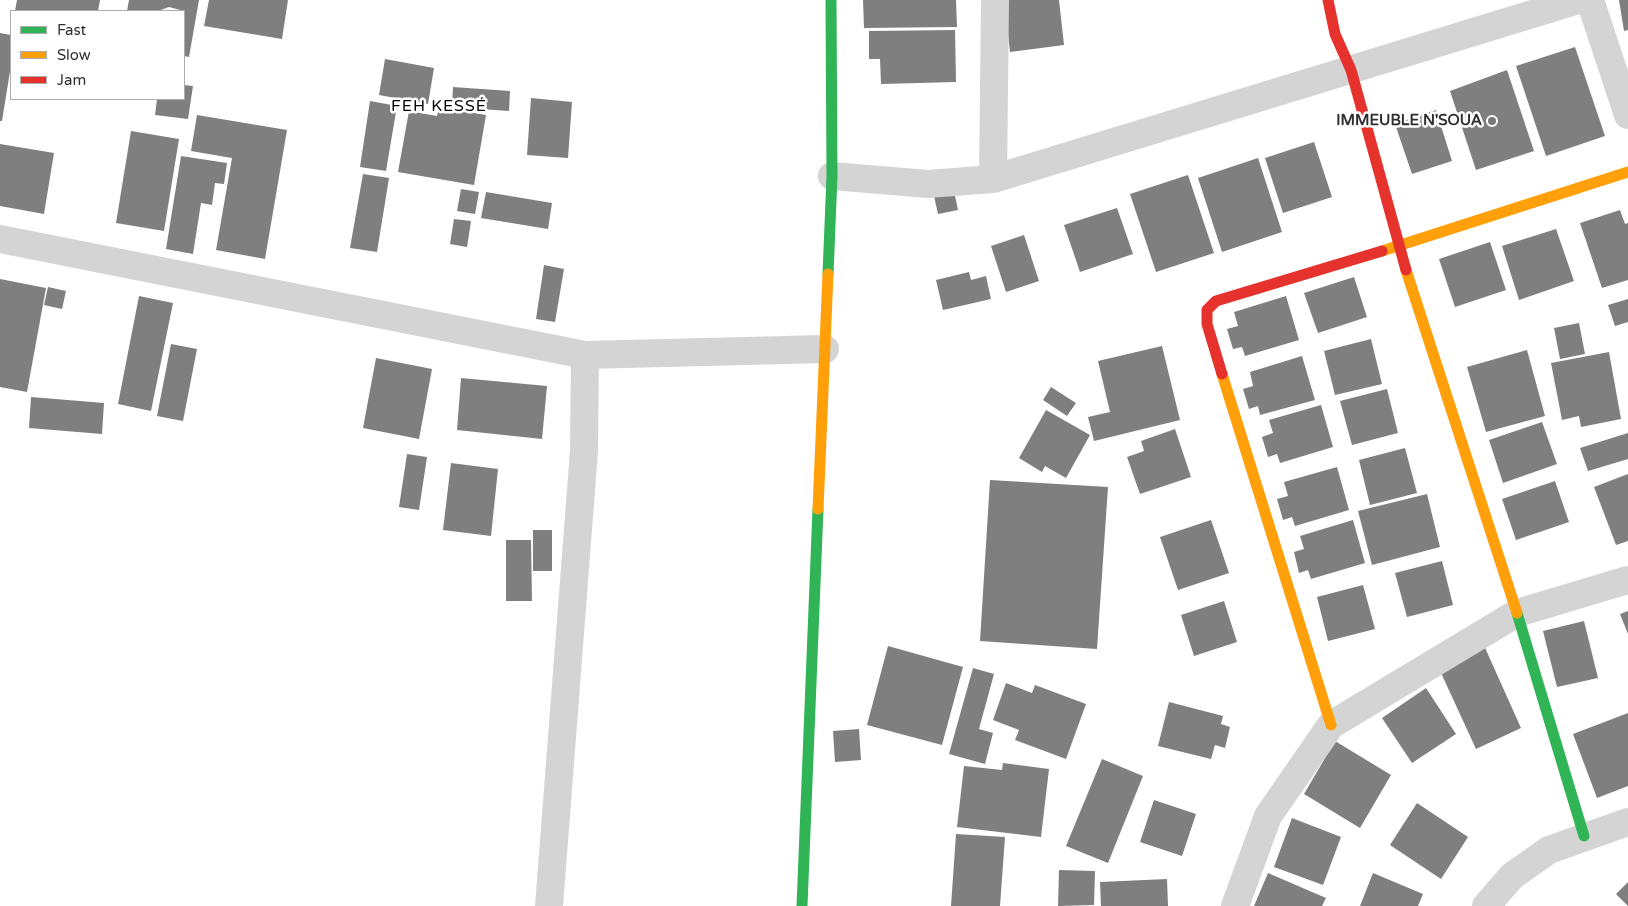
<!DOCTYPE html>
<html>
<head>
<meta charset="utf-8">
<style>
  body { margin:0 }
  #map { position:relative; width:1628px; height:906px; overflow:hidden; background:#fff; font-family:"Varela Round",sans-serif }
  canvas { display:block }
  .legend { position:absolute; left:10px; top:10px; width:175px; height:90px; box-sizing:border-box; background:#fff; border:1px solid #acacac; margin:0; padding:6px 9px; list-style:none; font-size:15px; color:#2f2f2f }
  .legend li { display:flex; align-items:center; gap:10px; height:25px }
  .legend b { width:25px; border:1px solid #acacac }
</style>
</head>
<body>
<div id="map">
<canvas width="1628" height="906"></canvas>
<ul class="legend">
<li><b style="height:6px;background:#30b455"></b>Fast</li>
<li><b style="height:6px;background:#ff9f0a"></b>Slow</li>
<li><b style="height:6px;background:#e5322d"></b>Jam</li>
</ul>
</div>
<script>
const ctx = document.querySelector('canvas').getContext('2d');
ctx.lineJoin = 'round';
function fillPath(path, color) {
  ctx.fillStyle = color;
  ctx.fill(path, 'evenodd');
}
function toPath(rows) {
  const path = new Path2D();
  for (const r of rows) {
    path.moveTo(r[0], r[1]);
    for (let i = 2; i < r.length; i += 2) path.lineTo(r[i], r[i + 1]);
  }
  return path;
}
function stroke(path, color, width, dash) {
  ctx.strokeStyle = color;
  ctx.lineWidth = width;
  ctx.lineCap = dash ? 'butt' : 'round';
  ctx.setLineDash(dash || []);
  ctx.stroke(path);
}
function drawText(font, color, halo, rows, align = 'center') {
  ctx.font = font + ' "Varela Round",sans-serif';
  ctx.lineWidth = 5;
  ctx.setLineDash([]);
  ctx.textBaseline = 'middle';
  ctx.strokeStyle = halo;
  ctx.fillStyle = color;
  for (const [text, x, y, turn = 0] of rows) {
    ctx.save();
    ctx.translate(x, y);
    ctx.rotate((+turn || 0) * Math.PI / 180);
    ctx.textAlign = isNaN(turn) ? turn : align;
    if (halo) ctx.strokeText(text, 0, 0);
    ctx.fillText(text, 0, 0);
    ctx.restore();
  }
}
const building = toPath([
  [17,0,100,0,98,11,15,11],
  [129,0,199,0,189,57,184,56,184,11,169,7,158,11,127,11],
  [209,0,288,0,282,39,204,26],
  [863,0,956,0,957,27,864,28],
  [1004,0,1059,0,1064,45,1010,52],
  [1619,0,1628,0,1628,30,1624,31],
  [955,30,956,82,881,84,880,59,869,59,869,31],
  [0,33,11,35,11,65,2,121,0,121],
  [1575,47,1605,136,1546,156,1516,66],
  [385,59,434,68,428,104,379,95],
  [1507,70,1534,151,1476,170,1450,91],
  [184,85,193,86,188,119,155,115,157,99,184,99],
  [453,87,510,91,509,111,452,107],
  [531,98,572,102,568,158,527,155],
  [370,101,397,106,386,171,360,167],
  [439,107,486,115,474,185,398,172,409,111,437,116],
  [1436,110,1452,161,1412,174,1395,124],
  [197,115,287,130,265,259,216,250,232,158,191,151],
  [131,131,179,139,164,231,116,223],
  [1314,142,1332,197,1283,213,1265,158],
  [0,144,54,153,44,214,0,206],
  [181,156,227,163,224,184,215,183,212,205,201,203,193,254,166,249],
  [1258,158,1282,232,1222,252,1198,178],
  [363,174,389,178,377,252,350,248],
  [1188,175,1214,253,1156,272,1130,194],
  [461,189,479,192,475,214,457,211],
  [954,191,958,210,938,214,934,196],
  [486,192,552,203,548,229,481,218],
  [1117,208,1133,254,1080,272,1064,225],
  [1620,210,1625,224,1628,223,1628,280,1602,288,1580,223],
  [454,219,471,221,467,247,450,244],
  [1556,229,1574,281,1519,300,1502,246],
  [1024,235,1039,281,1006,292,991,246],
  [1490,242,1506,290,1455,307,1439,259],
  [544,265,564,269,555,322,536,319],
  [969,272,971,280,986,276,991,299,943,310,936,280],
  [1354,277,1367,317,1318,333,1304,293],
  [0,279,46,288,27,392,0,387],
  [48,287,66,291,62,309,44,305],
  [139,296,173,303,151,411,118,404],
  [1286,296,1299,340,1245,356,1242,347,1233,349,1227,329,1238,326,1234,312],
  [1628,299,1628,322,1615,326,1608,305],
  [1579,323,1585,354,1560,359,1554,328],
  [1371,339,1382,384,1335,395,1324,351],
  [171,344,197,349,183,421,157,416],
  [1162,346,1180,420,1094,441,1088,417,1110,412,1098,361],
  [1527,350,1545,416,1486,432,1467,367],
  [1609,352,1621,419,1581,427,1579,416,1562,420,1551,363],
  [1302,356,1315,400,1260,415,1258,406,1249,409,1243,389,1253,386,1250,372],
  [376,358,432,369,419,439,363,428],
  [461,378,547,386,542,439,457,430],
  [1051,387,1076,403,1067,416,1043,400],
  [1387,389,1398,433,1352,445,1340,401],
  [31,397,104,403,102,434,29,428],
  [1321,405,1333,447,1280,463,1277,454,1268,457,1262,437,1273,433,1269,420],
  [1046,410,1090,435,1066,478,1045,466,1042,472,1019,458],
  [1542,422,1557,464,1503,483,1489,440],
  [1175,429,1191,477,1140,494,1127,457,1144,451,1141,441],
  [1628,433,1628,459,1588,471,1580,448],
  [1405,448,1417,493,1370,505,1359,460],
  [407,454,427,457,419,510,399,507],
  [451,463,498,469,491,536,443,530],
  [1337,467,1349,510,1295,526,1292,517,1283,520,1277,499,1288,496,1284,482],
  [1628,474,1628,541,1616,545,1594,487],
  [990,480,1108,487,1097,649,980,641],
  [1555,481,1569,522,1516,540,1502,499],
  [1427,494,1440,547,1372,565,1358,511],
  [1211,520,1229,573,1178,590,1160,537],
  [1353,520,1365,563,1311,579,1308,570,1299,573,1294,552,1304,549,1300,536],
  [533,530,552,530,552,571,533,571],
  [506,540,531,540,532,601,506,601],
  [1442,561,1453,605,1407,617,1395,573],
  [1363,585,1375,629,1328,641,1317,597],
  [1224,601,1237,642,1194,656,1181,615],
  [1628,611,1628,634,1620,614],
  [1584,621,1598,678,1557,687,1543,631],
  [1482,641,1521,728,1476,749,1436,662],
  [888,646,963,667,942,745,867,725],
  [973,668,994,674,979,729,993,733,985,764,949,754],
  [1006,683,1032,693,1035,685,1086,704,1066,759,1015,740,1019,730,993,720],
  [1426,688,1456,734,1412,763,1382,718],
  [1169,702,1223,716,1221,724,1230,727,1225,748,1215,745,1211,759,1158,746],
  [1628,713,1628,786,1597,798,1573,734],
  [859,729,861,760,835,762,833,731],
  [1335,741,1391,775,1360,828,1304,794],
  [1102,759,1143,776,1108,863,1066,846],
  [1003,763,1049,769,1041,837,957,827,964,766,1002,770],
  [1154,800,1196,814,1182,856,1140,842],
  [1417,803,1468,837,1441,879,1390,845],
  [1292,818,1341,837,1323,885,1274,867],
  [956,834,1005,837,1000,906,951,906],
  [1059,870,1095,871,1094,905,1058,906],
  [1268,873,1326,898,1322,906,1254,906],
  [1373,873,1423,894,1418,906,1360,906],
  [1167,879,1168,906,1101,906,1100,882],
  [1628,882,1628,906,1616,894]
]);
const street = toPath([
  [1590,0,1628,115],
  [832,176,928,184,993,179,1578,0],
  [993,179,995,0],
  [0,239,585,355],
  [549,906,584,451,585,355,825,349],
  [1235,906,1268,816,1331,725,1517,613,1628,580],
  [1486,906,1512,876,1549,850,1628,822]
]);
const fast = toPath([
  [828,274,832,176,831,0],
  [1517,613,1584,836],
  [802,906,818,509]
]);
const slow = toPath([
  [1382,251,1628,172],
  [1406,270,1517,613],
  [1222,374,1331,725],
  [818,509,828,274]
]);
const jam = toPath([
  [1328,0,1335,34,1351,70,1406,270],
  [1222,374,1207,324,1207,310,1216,301,1382,251]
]);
const markers = [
  [1492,121,5,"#787878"]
];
const poiNames = [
  ["IMMEUBLE N'SOUA",1482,121]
];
const neighbourhoodNames = [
  ["FEH KESSÉ",439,107]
];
fillPath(building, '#7f7f7f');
stroke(street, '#d4d4d4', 28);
stroke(fast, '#30b455', 11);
stroke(slow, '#ff9f0a', 11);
stroke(jam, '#e5322d', 11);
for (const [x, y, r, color] of markers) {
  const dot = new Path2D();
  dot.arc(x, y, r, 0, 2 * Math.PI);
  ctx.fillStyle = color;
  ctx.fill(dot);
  stroke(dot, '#fff', 2);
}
drawText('bold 15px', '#2f2f2f', '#fff', poiNames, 'right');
ctx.letterSpacing = '1px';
drawText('16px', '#000', '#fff', neighbourhoodNames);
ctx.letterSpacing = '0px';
</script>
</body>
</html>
